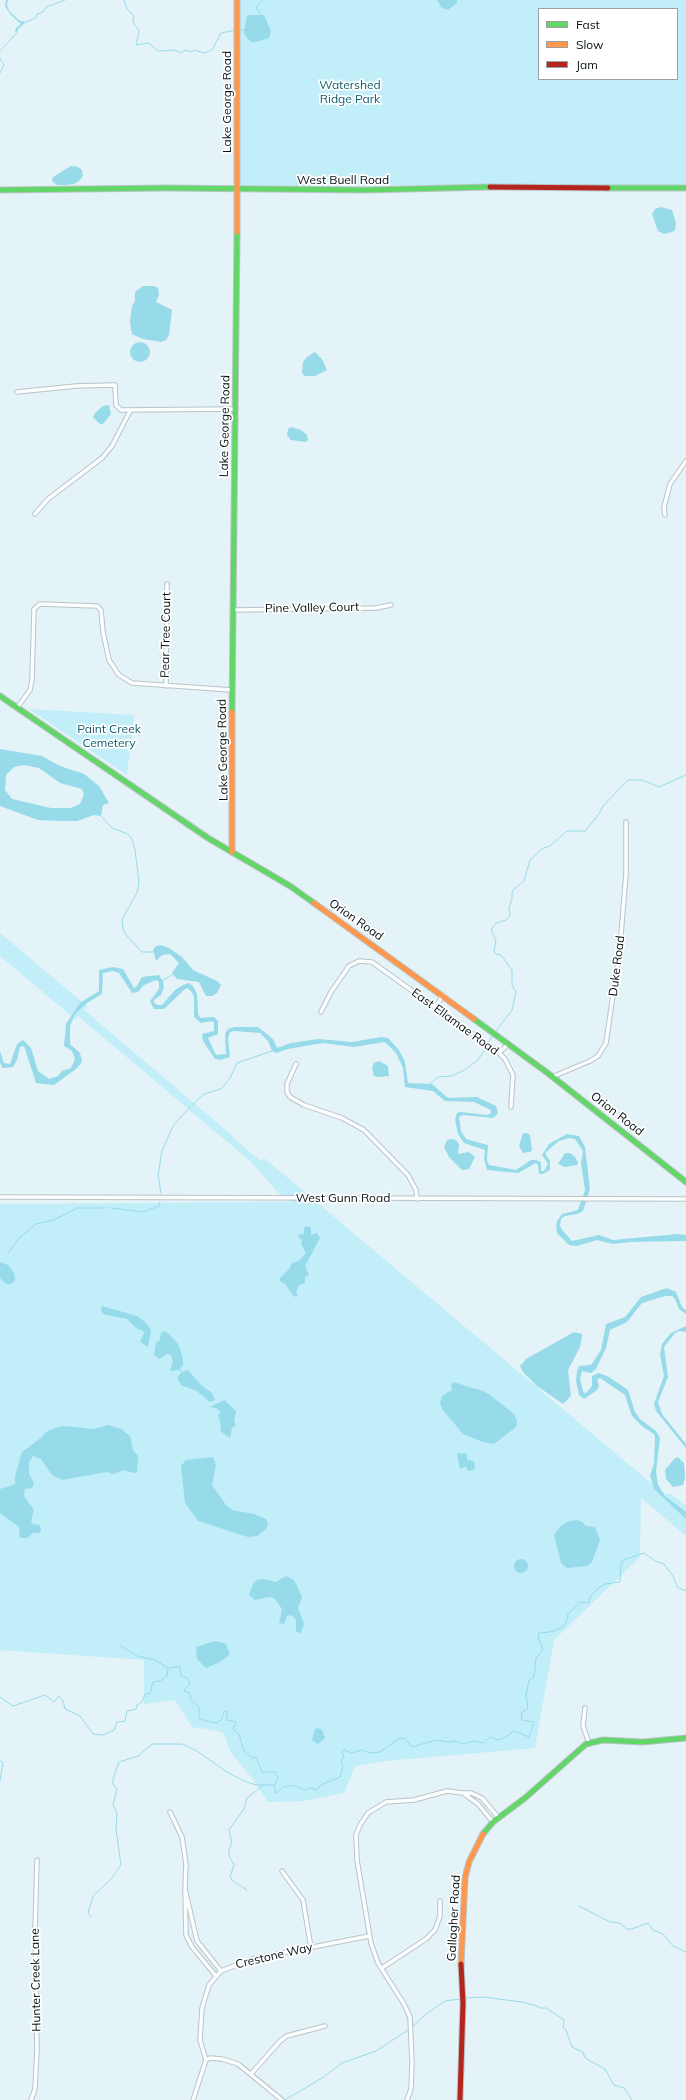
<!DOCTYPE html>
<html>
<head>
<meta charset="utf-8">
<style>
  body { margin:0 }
  #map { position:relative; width:686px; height:2100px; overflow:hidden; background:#e4f3f7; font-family:Mulish,sans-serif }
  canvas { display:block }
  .legend { position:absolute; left:538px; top:8px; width:140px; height:72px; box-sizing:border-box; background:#fff; border:1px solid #9b9fa0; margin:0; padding:5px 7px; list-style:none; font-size:12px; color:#061012 }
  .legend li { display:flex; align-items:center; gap:8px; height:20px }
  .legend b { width:20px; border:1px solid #9b9fa0 }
</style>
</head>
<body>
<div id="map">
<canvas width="686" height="2100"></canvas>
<ul class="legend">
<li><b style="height:5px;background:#63d668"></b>Fast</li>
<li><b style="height:5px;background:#ff974d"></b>Slow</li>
<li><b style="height:5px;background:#b3261e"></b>Jam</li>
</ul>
</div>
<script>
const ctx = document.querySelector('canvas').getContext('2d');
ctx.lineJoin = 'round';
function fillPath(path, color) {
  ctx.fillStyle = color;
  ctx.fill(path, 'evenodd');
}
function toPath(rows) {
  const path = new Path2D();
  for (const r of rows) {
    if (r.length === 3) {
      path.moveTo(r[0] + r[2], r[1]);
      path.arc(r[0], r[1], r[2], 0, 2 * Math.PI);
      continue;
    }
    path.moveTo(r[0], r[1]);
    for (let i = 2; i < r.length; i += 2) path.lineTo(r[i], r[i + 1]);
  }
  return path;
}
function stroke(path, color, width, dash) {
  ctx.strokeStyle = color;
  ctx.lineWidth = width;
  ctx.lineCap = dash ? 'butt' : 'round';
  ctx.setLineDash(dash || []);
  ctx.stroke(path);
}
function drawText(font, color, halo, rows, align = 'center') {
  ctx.font = font + ' Mulish,sans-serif';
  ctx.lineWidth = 3.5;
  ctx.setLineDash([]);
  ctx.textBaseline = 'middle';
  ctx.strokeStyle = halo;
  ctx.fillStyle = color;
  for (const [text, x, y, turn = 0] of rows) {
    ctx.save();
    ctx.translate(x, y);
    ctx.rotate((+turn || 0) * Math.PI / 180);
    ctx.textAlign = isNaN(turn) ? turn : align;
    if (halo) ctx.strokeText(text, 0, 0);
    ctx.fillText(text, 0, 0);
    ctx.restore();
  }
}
const green = toPath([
  [240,0,686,0,686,185,240,186],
  [539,9,677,9,677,79,539,79],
  [29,709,134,715,127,775],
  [0,933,87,1006,84,1010,233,1136,233,1138,261,1161,264,1158,664,1494,671,1494,686,1506,686,1536,641,1498,640,1557,554,1640,535,1748,386,1761,355,1766,344,1793,304,1801,268,1802,252,1778,231,1753,223,1732,192,1727,175,1700,144,1704,144,1660,0,1650,0,1204,291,1202,287,1198,283,1198,250,1161,78,1016,75,1019,0,956]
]);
const water = toPath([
  [6,0,8,0,7,5,9,11,20,21,26,22,18,29,17,33,15,32,16,28,21,24,10,14,5,6],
  [437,0,457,0,457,3,448,10,442,8],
  [249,15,264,15,271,31,269,38,256,42,251,42,247,38,244,34,245,26,247,16],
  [71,166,78,167,82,170,83,176,79,181,74,184,67,185,57,185,52,181,53,177],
  [661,207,672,210,676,223,675,230,672,232,664,234,658,231,652,214,655,209],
  [143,286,154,286,158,288,159,295,156,302,172,310,169,335,166,340,161,342,143,339,132,334,130,322,132,306,135,301,135,292],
  [140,352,10],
  [315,352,322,359,327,370,315,376,305,376,302,373,303,362,307,357],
  [109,405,111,414,103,424,100,424,93,417,95,413,103,406],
  [291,427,301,430,307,435,308,440,306,442,291,440,287,435,288,429],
  [0,749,42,756,60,766,84,774,99,786,109,803,103,805,101,816,94,815,77,821,62,821,38,820,0,806],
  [24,765,39,768,60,783,82,789,84,794,80,804,71,808,51,808,12,799,5,790,6,775,14,767],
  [160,945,169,948,182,957,193,970,217,981,221,985,217,993,212,996,206,996,199,982,177,979,172,973,179,963,170,954,162,955,156,961,153,950,156,946],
  [113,967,123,969,134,988,137,986,142,977,159,975,163,981,164,987,161,995,154,1000,154,1003,158,1005,162,1005,175,990,183,985,189,983,193,986,197,994,198,1013,200,1018,214,1017,218,1021,218,1034,208,1038,216,1055,226,1054,225,1034,228,1029,234,1027,258,1027,273,1039,277,1048,291,1043,318,1039,352,1042,381,1037,388,1038,399,1050,405,1062,408,1083,432,1084,448,1098,477,1097,496,1106,498,1113,493,1118,463,1115,459,1117,461,1131,466,1139,488,1145,487,1160,489,1165,516,1170,531,1160,536,1160,541,1162,541,1171,544,1171,548,1164,542,1155,549,1144,567,1134,579,1136,585,1147,590,1189,583,1211,577,1214,565,1216,561,1219,560,1226,563,1231,572,1241,599,1235,613,1240,678,1234,686,1235,686,1241,630,1242,613,1244,597,1240,577,1246,569,1245,557,1233,556,1227,557,1221,562,1214,578,1210,585,1190,581,1163,583,1151,575,1139,569,1138,559,1141,546,1152,546,1155,550,1161,550,1170,543,1174,539,1174,538,1165,536,1163,518,1173,487,1170,484,1159,485,1150,464,1143,458,1134,455,1119,457,1113,460,1112,487,1115,491,1113,491,1110,474,1102,445,1101,433,1091,405,1087,403,1068,396,1053,385,1042,354,1047,323,1043,288,1049,276,1053,272,1051,268,1041,260,1033,234,1031,230,1032,228,1039,230,1057,220,1060,215,1059,203,1041,202,1034,214,1031,214,1023,212,1021,201,1023,194,1017,194,997,191,991,187,988,184,990,164,1009,154,1009,150,1001,159,989,159,982,156,980,144,985,138,992,132,993,119,973,113,971,103,973,102,994,87,1003,75,1014,70,1026,70,1044,80,1053,82,1062,76,1069,54,1085,36,1083,24,1046,20,1047,17,1060,13,1067,3,1068,0,1063,0,1051,4,1063,10,1064,17,1044,23,1040,31,1048,38,1071,49,1079,58,1076,62,1071,71,1068,75,1059,72,1051,64,1046,66,1024,80,1003,99,991,99,970],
  [379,1061,388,1066,389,1076,378,1077,374,1076,372,1068,374,1063],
  [523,1133,527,1133,530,1135,532,1151,529,1152,523,1153,519,1146],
  [451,1139,456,1140,459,1144,458,1154,469,1152,475,1157,469,1169,462,1170,449,1157,444,1147,447,1140],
  [565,1153,570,1153,575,1157,578,1163,577,1165,565,1167,558,1164],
  [307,1226,311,1228,311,1235,317,1233,320,1238,305,1266,309,1275,305,1277,305,1283,299,1285,296,1292,298,1295,294,1297,285,1284,280,1281,280,1278,290,1268,291,1264,300,1260,306,1253,301,1244,302,1240,297,1235,304,1234,304,1228],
  [0,1262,8,1265,14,1273,15,1280,11,1284,6,1284,0,1278],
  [667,1288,676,1292,682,1307,686,1310,686,1314,679,1309,675,1299,672,1296,665,1296,642,1303,627,1322,610,1330,606,1348,596,1369,591,1373,582,1371,580,1379,583,1391,585,1394,592,1386,592,1376,599,1373,609,1377,628,1390,635,1412,640,1419,656,1431,660,1438,656,1471,658,1485,665,1496,686,1512,686,1519,654,1489,650,1475,654,1464,655,1438,654,1434,643,1427,632,1416,625,1395,600,1378,597,1380,599,1386,597,1390,584,1399,579,1395,576,1381,577,1371,579,1366,591,1365,601,1350,606,1324,625,1317,641,1297],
  [102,1306,137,1316,146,1323,151,1330,148,1347,140,1342,144,1333,143,1331,136,1328,127,1319,103,1314,101,1310],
  [686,1326,686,1332,679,1331,675,1333,664,1347,668,1377,658,1402,662,1414,686,1444,686,1448,656,1411,654,1404,664,1376,660,1355,662,1344,671,1333],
  [164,1331,168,1333,178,1344,183,1358,183,1365,180,1368,182,1372,188,1370,202,1386,211,1392,215,1400,210,1402,197,1391,181,1385,177,1378,181,1373,180,1370,170,1371,173,1361,171,1355,167,1354,160,1359,154,1355,156,1342,160,1340,161,1333],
  [574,1332,582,1334,582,1337,580,1347,568,1370,571,1396,563,1404,537,1386,523,1372,520,1366,526,1359],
  [453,1382,483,1391,490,1395,514,1414,517,1421,516,1427,494,1444,483,1442,463,1434,442,1409,440,1403,442,1396,452,1390,451,1385],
  [224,1400,236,1411,234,1420,236,1426,232,1428,230,1438,220,1431,221,1425,218,1415,221,1412,216,1408,210,1407],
  [108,1425,121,1429,130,1436,133,1450,138,1456,137,1472,134,1473,123,1470,114,1474,107,1472,62,1480,52,1475,41,1459,33,1456,29,1462,29,1474,34,1483,32,1488,25,1489,24,1496,34,1510,31,1521,33,1524,40,1525,41,1530,40,1533,33,1533,27,1538,20,1538,19,1527,0,1513,0,1489,15,1484,15,1476,22,1452,42,1437,46,1432,55,1428,64,1426,94,1429],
  [458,1453,462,1454,467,1453,467,1460,474,1461,475,1469,468,1471,466,1466,460,1469,457,1454],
  [213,1457,216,1465,212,1485,226,1505,232,1510,254,1514,266,1519,268,1523,266,1529,257,1536,248,1537,198,1521,185,1503,181,1466,186,1460],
  [678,1457,684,1463,685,1477,683,1485,673,1487,666,1479,665,1470,674,1459],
  [576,1520,581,1521,586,1526,595,1527,600,1540,592,1562,587,1566,567,1568,561,1563,554,1535,560,1527,567,1522],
  [521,1566,7],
  [286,1576,294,1580,302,1597,298,1608,304,1624,301,1633,296,1632,296,1620,292,1615,287,1616,284,1624,279,1623,282,1609,275,1599,270,1597,255,1600,249,1595,253,1584,257,1580,263,1579,276,1582],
  [215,1641,226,1644,230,1654,220,1662,206,1668,197,1659,196,1647],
  [318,1728,322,1730,325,1738,318,1744,312,1740,315,1729]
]);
const stream = toPath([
  [124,0,127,9,134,16,133,22,139,31,136,45,149,43,158,51,175,50,181,53,185,50,192,52,194,50,204,53,212,50,221,33,236,30],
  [262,17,256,7,263,0],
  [26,22,36,18,37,14,43,12,46,7,65,0],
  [239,30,245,30],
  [0,51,16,34],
  [0,58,4,65,0,73],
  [101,816,112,828,128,834,132,839,135,850,139,883,137,893,122,919,123,929,126,935,142,952,154,952],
  [163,980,174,974],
  [496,1031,512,1010,516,992,512,985,512,970,501,955,496,954,494,951,496,940,491,930,496,923,506,920,510,916,509,908,512,899,512,891,524,881,530,860,543,848,550,846,567,831,585,831,599,814,603,806,628,780,642,780,659,787,686,775],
  [488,1043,493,1035],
  [430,1084,438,1077,451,1076,463,1071,478,1060,487,1046],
  [193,1104,204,1094,221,1089,230,1078,237,1063,272,1051],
  [161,1193,158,1175,162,1151,173,1126,190,1107],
  [112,1208,143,1212,159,1206,160,1202],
  [8,1253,19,1238,36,1224,54,1220,77,1208,106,1208],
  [121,1646,137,1656,155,1660,168,1668,180,1667,181,1676,187,1678,190,1683,184,1691,190,1693,191,1700,199,1707,199,1718,206,1721,217,1723,221,1720,224,1712,227,1711,227,1720,236,1722,233,1729,239,1734,244,1751,252,1758,256,1757,262,1772,275,1772,278,1777,274,1786,276,1793,284,1787,288,1786,296,1786,305,1790,310,1788,317,1790,321,1785,340,1777,343,1766,341,1761,344,1757,342,1752,344,1750,352,1753,361,1750,370,1753,380,1752,400,1738,405,1739,412,1747,436,1740,449,1742,455,1741,463,1744,474,1741,483,1743,490,1737,498,1740,504,1738,514,1731,529,1737,534,1722,522,1720,521,1713,528,1709,526,1695,529,1680,534,1677,536,1658,543,1650,538,1637,539,1633,550,1632,563,1627,566,1623,568,1614,581,1602,589,1603,590,1597,598,1588,605,1584,620,1582,621,1565,623,1560,644,1553,655,1561,664,1564,673,1576,677,1587,686,1591],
  [0,1697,13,1706,45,1695,54,1702,59,1696,63,1701,65,1709,80,1716,93,1734,103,1735,114,1730,117,1722,125,1721,127,1711,136,1709,137,1705,142,1702,145,1694,150,1693,153,1682,160,1681,167,1676,168,1669],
  [0,1761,3,1762,0,1781],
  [247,1890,233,1881,230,1877,234,1865,229,1856,229,1850,232,1843,229,1830,244,1809,247,1798,262,1786],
  [579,1906,610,1922,620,1923,626,1929,632,1929,648,1923,653,1930,663,1934,673,1946,686,1952],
  [91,1917,88,1913,93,1896,111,1879,121,1865,116,1829,117,1813,113,1805,117,1789,113,1784,113,1779,119,1762,138,1756,152,1744,182,1744,197,1751,227,1772,242,1780,256,1785,274,1785],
  [465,1998,483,1997,522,2002,537,2006,539,2008,546,2008,564,2020,563,2028,566,2030,572,2047,583,2052,585,2058,605,2069,614,2085,624,2088,632,2100],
  [411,2028,426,2014,445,2001,460,1999],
  [285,2100,322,2078,342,2063,376,2051,408,2030]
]);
const street = toPath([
  [17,392,76,386,115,385,116,405,121,410,235,409],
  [35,514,48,499,102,458,112,446,130,411],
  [665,515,664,507,670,484,686,461],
  [233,610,376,608,391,605],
  [166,686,167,584],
  [17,708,30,690,32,680,34,609,40,604,97,606,101,610,103,632,109,660,119,675,132,683,232,690],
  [435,1008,443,995],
  [321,1012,331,992,349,966,359,961,372,962,499,1053,505,1059,513,1075,511,1107],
  [499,1053,508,1044],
  [296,1064,287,1084,287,1092,290,1097,304,1105,342,1118,364,1130,408,1175,416,1190,417,1199],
  [552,1077,590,1061,598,1056,606,1043,620,947,626,874,626,822],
  [0,1197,686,1199],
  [585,1708,583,1726,589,1743],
  [170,1812,182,1837,186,1864,185,1889],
  [493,1822,478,1804,463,1793,471,1793,482,1798,498,1817],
  [282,1871,303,1900,311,1948],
  [382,1968,426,1939,435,1930,440,1916,440,1901],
  [216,1976,192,1947,186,1935,185,1889,197,1941,221,1971],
  [206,2060,210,2058,222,2059,238,2064,282,2100],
  [251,2074,280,2041,287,2036,325,2026],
  [31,2100,35,2089,37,2049,35,1930,37,1860],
  [193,2100,206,2060,200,2040,202,2008,209,1985,221,1971,252,1959,369,1936],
  [407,2100,411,2089,412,2063,410,2017,404,2004,378,1963,371,1943,357,1860,356,1835,360,1825,368,1813,386,1802,414,1800,447,1791,463,1793]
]);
const fast = toPath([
  [608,188,686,188],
  [0,190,166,188,366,190,490,187],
  [0,696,208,838,290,886,314,903],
  [232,712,237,232],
  [474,1019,549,1074,686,1182],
  [483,1834,493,1822,525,1798,586,1744,603,1740,643,1742,686,1738]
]);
const slow = toPath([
  [237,0,237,232],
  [232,852,232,712],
  [314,903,474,1019],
  [461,1964,465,1878,469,1862,483,1834]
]);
const jam = toPath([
  [490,187,608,188],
  [460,2100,463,2003,461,1964]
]);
const parkNames = [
  ["Watershed",350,85],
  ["Ridge Park",350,99],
  ["Paint Creek",109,729],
  ["Cemetery",109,743]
];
const streetNames = [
  ["Lake George Road",227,102,-90],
  ["West Buell Road",343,180],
  ["Lake George Road",225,426,-89],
  ["Pine Valley Court",312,608,-1],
  ["Pear Tree Court",166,635,-89],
  ["Lake George Road",223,750,-91],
  ["Orion Road",356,920,35],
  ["Duke Road",617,966,-83],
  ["East Ellamae Road",455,1022,36],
  ["Orion Road",617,1114,38],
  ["West Gunn Road",343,1198],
  ["Gallagher Road",454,1918,-87],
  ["Crestone Way",274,1956,-13],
  ["Hunter Creek Lane",36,1980,-91]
];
fillPath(green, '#c1eef8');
fillPath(water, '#97dae9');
stroke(stream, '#97dae9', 1);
stroke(street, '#b9c4c7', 5.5);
stroke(fast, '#b9c4c7', 7);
stroke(slow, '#b9c4c7', 7);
stroke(jam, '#b9c4c7', 7);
stroke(street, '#fbfdfe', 3.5);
stroke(fast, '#63d668', 5);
stroke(slow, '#ff974d', 5);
stroke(jam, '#b3261e', 5);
drawText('12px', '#0f5b6a', '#fff', parkNames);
drawText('12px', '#061012', '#fff', streetNames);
</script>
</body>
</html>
